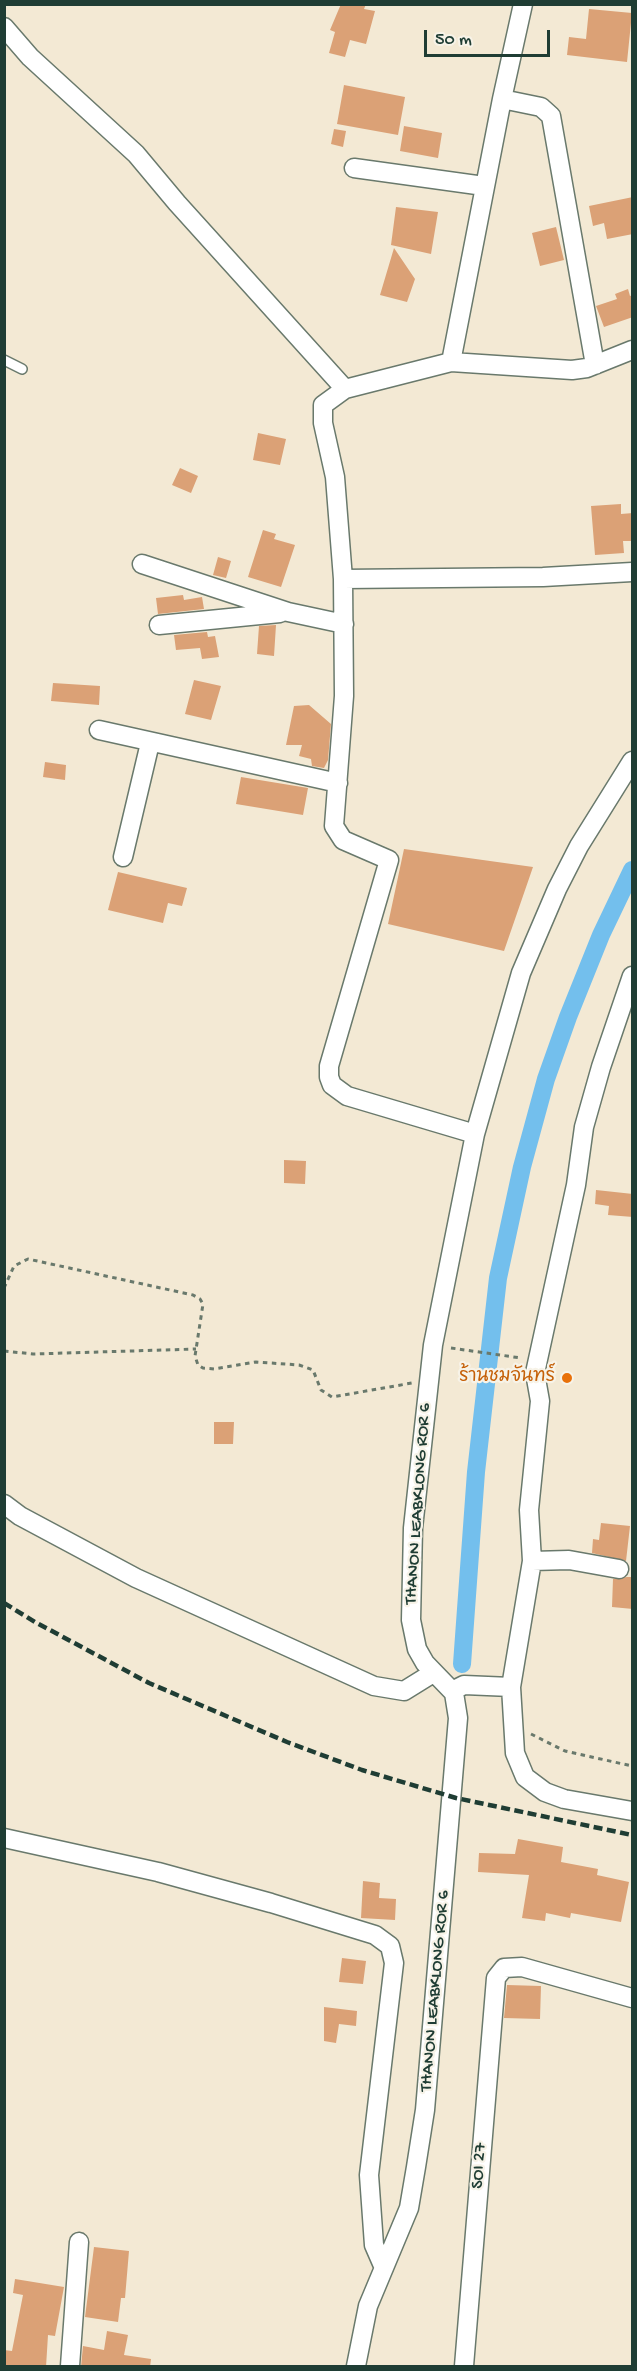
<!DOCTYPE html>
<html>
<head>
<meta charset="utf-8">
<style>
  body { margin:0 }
  #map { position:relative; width:637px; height:2371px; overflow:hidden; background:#f3e9d4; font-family:"Gochi Hand",sans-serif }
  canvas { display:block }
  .frame { position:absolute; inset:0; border:6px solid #1f3d34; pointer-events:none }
  .scale { position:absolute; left:424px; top:30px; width:126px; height:27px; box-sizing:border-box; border:3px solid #1f3d34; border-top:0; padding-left:8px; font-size:18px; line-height:21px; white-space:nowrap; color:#1f3d34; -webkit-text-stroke:4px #f7f3e8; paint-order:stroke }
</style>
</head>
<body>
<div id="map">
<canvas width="637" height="2371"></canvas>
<div class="frame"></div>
<div class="scale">50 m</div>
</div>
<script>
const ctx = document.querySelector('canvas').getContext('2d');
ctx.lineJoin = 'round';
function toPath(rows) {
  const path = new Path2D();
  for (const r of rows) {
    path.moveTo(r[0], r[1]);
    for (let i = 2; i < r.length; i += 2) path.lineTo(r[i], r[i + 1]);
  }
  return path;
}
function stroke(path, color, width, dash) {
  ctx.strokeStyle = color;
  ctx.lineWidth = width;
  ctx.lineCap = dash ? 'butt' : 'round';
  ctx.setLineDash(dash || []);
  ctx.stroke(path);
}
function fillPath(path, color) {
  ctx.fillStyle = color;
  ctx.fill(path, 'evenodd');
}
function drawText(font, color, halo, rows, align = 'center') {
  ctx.font = font + ' "Gochi Hand","Playpen Sans Thai",sans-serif';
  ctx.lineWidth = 4.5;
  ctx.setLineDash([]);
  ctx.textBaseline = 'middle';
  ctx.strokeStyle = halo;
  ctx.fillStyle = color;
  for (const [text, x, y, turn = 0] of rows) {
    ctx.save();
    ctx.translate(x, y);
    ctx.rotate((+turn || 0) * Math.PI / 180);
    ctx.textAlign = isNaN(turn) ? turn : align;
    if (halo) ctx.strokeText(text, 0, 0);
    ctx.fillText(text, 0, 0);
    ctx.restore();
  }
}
const canal = toPath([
  [462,1664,476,1472,498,1278,522,1167,546,1079,568,1017,601,935,632,870]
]);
const building = toPath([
  [341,4,366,4,364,9,375,11,366,44,350,40,345,57,329,53,335,32,330,30],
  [589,9,632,13,627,62,567,55,569,37,586,39],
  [344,85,405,97,398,135,337,124],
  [404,126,442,133,438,158,400,151],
  [334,129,346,131,343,147,331,144],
  [633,197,633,234,607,239,604,223,593,226,589,206],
  [396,207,438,212,431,254,391,245],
  [556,227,564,260,540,266,532,233],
  [394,248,415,279,407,302,380,295],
  [628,289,630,296,633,295,633,317,604,327,596,306,617,299,615,294],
  [258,433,286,439,280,465,253,460],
  [180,468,198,476,191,493,172,485],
  [621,504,621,514,633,513,633,541,623,541,624,553,595,555,591,506],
  [263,530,276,534,274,539,295,545,281,587,248,577],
  [218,557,231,561,226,578,213,575],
  [183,595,184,600,202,597,204,609,158,614,156,598],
  [276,625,274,656,257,654,259,626],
  [207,632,208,637,215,636,219,657,202,659,200,648,176,650,174,635],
  [194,680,221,686,211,720,185,714],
  [53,683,100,686,99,705,51,701],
  [309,705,331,724,328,760,324,768,312,766,311,759,299,756,302,745,286,745,294,706],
  [45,762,66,765,65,780,43,777],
  [241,777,308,788,303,815,236,804],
  [404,849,533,867,504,951,388,924],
  [118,872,187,888,182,906,168,903,163,923,108,910],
  [284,1160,306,1161,305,1184,284,1183],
  [596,1190,633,1194,633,1217,608,1215,609,1206,595,1204],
  [214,1422,234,1422,233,1444,214,1444],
  [601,1523,630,1526,626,1561,592,1553,593,1539,599,1540],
  [627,1577,633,1577,633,1609,612,1607,613,1579],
  [518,1839,563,1847,561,1862,598,1869,597,1875,629,1882,621,1922,571,1913,570,1918,546,1913,545,1921,522,1918,529,1875,478,1872,479,1853,515,1854],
  [363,1881,380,1883,379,1898,396,1899,395,1920,361,1918],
  [342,1958,366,1961,363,1984,339,1982],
  [507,1985,541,1986,540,2019,504,2018],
  [324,2007,357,2011,356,2026,339,2024,336,2043,324,2041],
  [94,2247,129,2251,125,2298,121,2298,118,2322,85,2317],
  [15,2279,64,2287,55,2336,48,2335,46,2367,4,2367,4,2350,12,2351,23,2295,13,2293],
  [107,2331,128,2335,124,2355,151,2359,150,2367,81,2367,83,2346,104,2350]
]);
const path = toPath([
  [4,1288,14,1266,28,1259,193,1295,200,1299,203,1304,195,1356,198,1365,203,1368,214,1369,256,1362,299,1365,313,1370,321,1390,332,1397,412,1383],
  [451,1348,521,1358],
  [4,1351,33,1354,196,1349],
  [531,1734,565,1751,632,1766]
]);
const lane = toPath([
  [4,360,22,369]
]);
const street = toPath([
  [4,27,30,57,136,154,177,203,345,389],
  [502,99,541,107,551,116,595,365],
  [354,168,484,186],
  [451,362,502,99,523,4],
  [142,564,288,612,344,624],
  [343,579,543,577,632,572],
  [159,625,280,613],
  [99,730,338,783],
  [123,857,150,743],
  [632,976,601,1067,584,1127,576,1185,535,1373,540,1401,529,1510,532,1561,511,1687,515,1753,525,1777,545,1792,564,1799,632,1811],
  [475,1134,347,1096,332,1085,329,1077,329,1066,389,860,343,840,334,826,344,696,343,579,335,477,323,423,323,405,345,389,451,362,572,370,587,368,632,350],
  [4,1504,20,1516,136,1578,374,1686,404,1691,433,1673],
  [532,1561,569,1560,619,1569],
  [452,1691,464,1685,511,1687],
  [4,1838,158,1872,271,1903,375,1935,390,1946,394,1963,369,2175,374,2245,384,2268],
  [70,2366,79,2242],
  [356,2366,368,2306,409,2208,416,2167,425,2110,458,1718,454,1693,425,1663,417,1649,411,1620,413,1528,433,1345,475,1134,521,973,557,889,579,846,632,761],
  [464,2366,496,1978,504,1968,522,1967,632,1998]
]);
const rail = toPath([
  [4,1603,35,1622,149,1683,287,1742,362,1770,456,1798,632,1835]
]);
const markers = [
  [567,1378,6,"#e8710a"]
];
const foodNames = [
  ["ร้านชมจันทร์",555,1378]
];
const streetNames = [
  ["THANON LEABKLONG ROR 6",419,1504,-86],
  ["THANON LEABKLONG ROR 6",436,1991,-85],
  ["SOI 27",480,2166,-86]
];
stroke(canal, '#73bfed', 18);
fillPath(building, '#dba176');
stroke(lane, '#69796c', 12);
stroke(street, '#69796c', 21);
stroke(path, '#69796c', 3, [4.5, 4.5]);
stroke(lane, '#fff', 9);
stroke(street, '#fff', 18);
stroke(rail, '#1f3d34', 4.5, [9, 4.5]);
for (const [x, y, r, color] of markers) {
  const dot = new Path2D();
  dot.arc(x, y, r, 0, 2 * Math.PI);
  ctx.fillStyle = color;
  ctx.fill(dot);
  stroke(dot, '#f7f3e8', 2);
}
drawText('18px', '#c56008', '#f7f3e8', foodNames, 'right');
drawText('18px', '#1f3d34', '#f7f3e8', streetNames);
</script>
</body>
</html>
